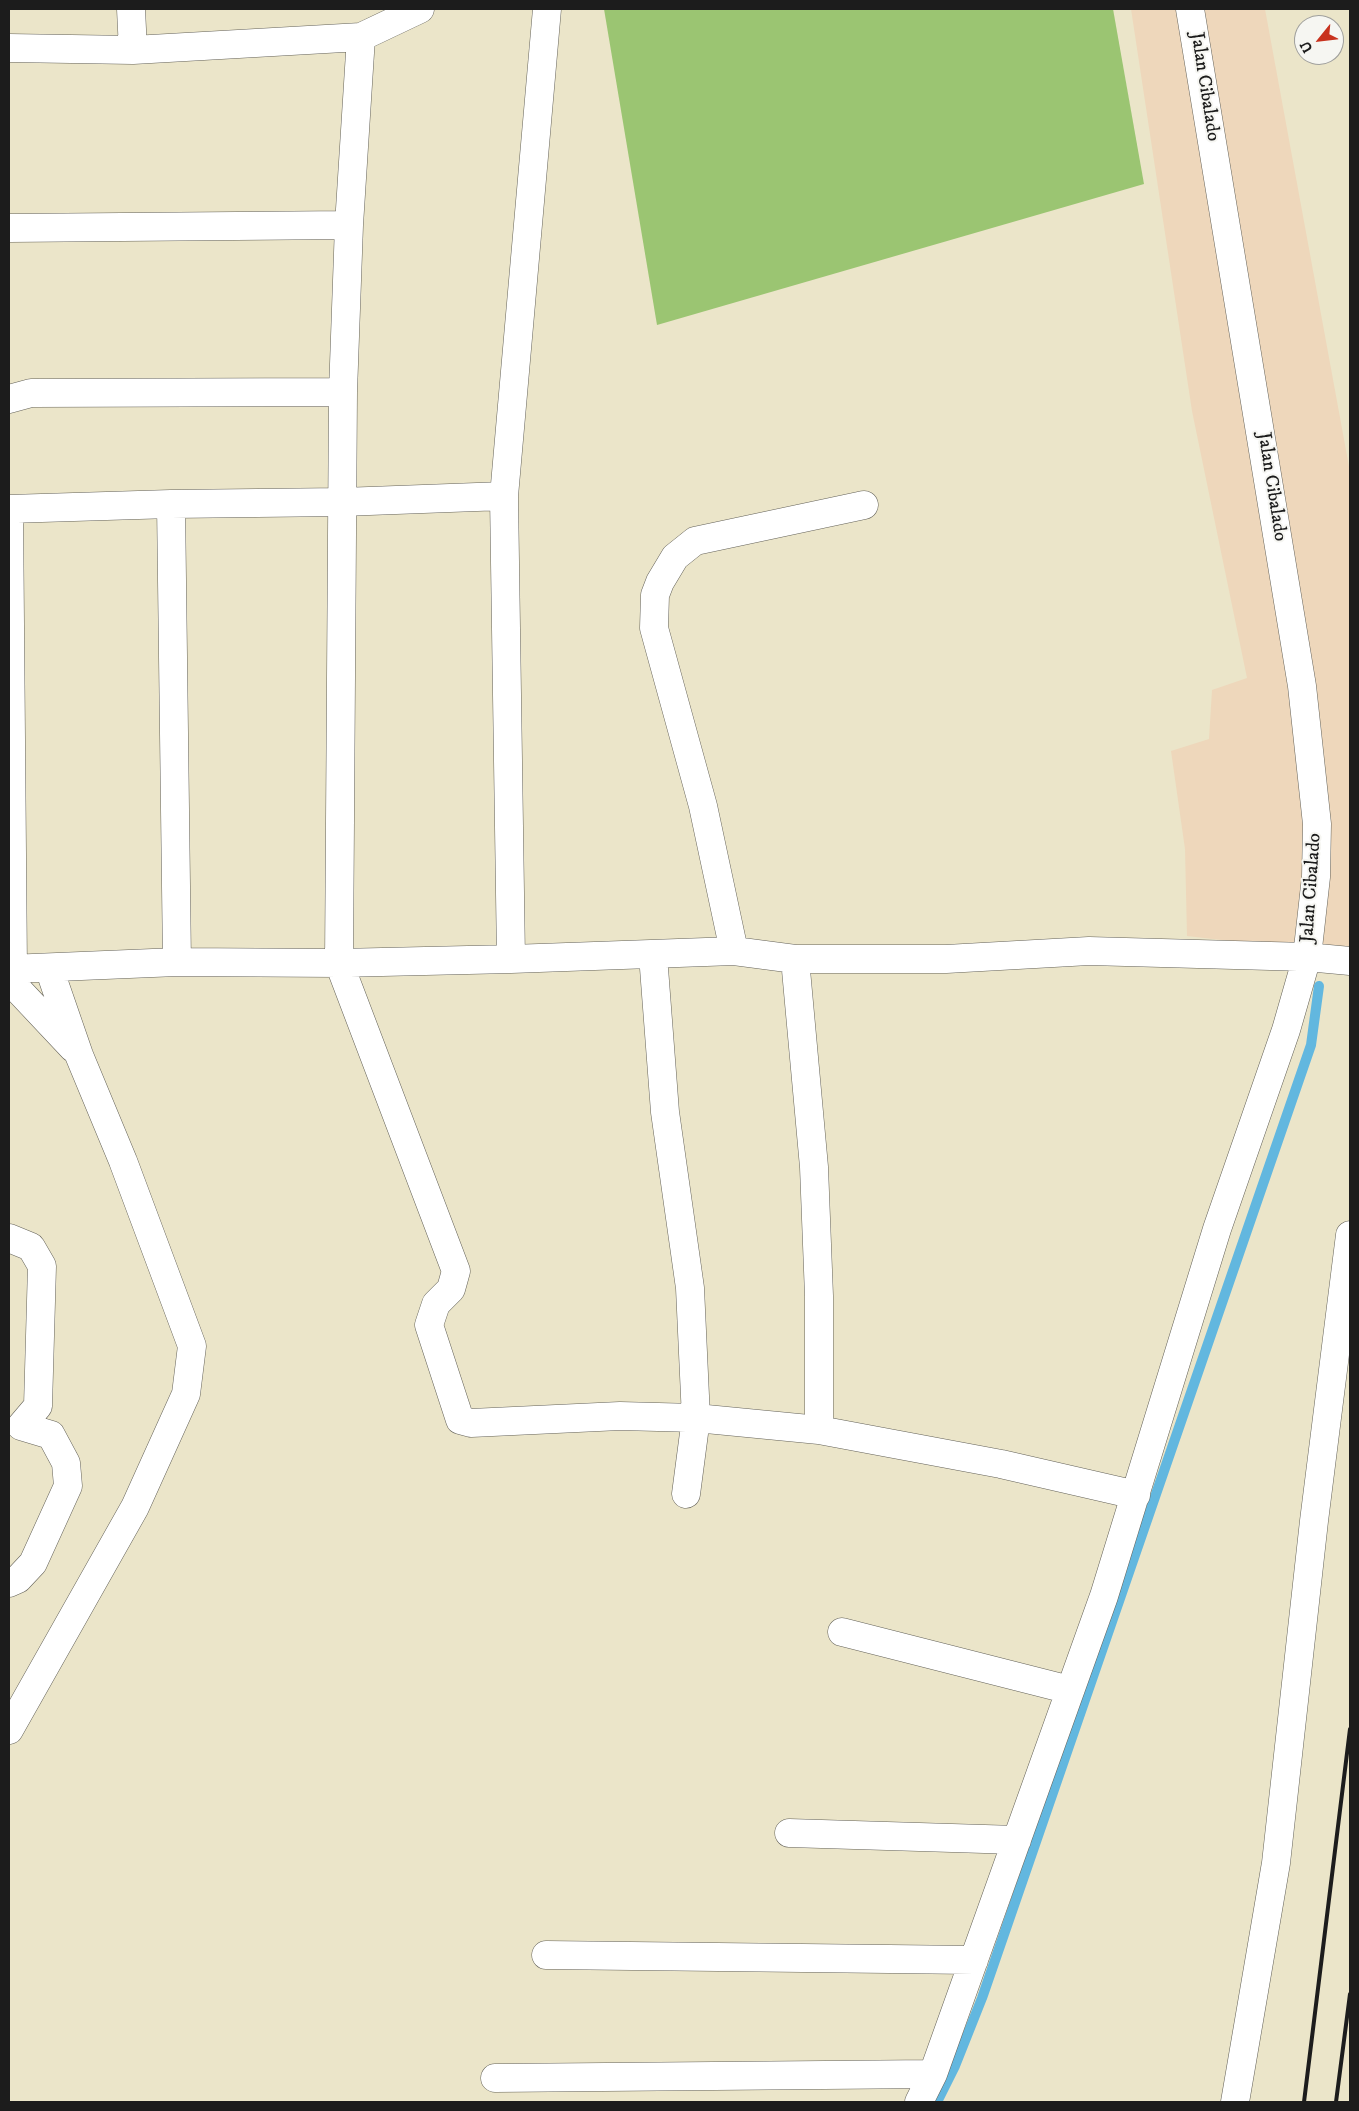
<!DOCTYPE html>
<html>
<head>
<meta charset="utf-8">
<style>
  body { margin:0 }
  #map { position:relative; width:1359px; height:2111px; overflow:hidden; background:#ebe5c9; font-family:"IM FELL DW Pica",serif }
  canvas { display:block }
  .frame { position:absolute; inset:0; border:10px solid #1c1c1c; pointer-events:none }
  .north { position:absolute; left:1294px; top:15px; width:50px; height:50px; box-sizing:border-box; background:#f6f6f2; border:1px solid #9f9f9c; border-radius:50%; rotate:241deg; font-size:14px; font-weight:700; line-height:20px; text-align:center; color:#1c1c1c }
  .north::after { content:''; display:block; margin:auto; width:18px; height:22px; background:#c8321e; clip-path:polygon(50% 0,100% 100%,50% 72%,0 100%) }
</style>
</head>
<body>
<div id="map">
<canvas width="1359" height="2111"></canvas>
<div class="frame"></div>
<div class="north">U</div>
</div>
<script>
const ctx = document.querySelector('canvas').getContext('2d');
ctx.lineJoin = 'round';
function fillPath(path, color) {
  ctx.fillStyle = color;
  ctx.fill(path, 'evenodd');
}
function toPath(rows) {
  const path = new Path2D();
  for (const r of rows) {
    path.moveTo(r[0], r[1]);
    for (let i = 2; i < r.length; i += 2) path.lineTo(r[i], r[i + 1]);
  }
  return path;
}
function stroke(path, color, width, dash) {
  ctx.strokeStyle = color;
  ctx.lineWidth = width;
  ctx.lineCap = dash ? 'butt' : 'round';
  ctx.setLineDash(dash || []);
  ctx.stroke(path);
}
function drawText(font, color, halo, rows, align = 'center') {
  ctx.font = font + ' "IM FELL DW Pica",serif';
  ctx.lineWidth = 4;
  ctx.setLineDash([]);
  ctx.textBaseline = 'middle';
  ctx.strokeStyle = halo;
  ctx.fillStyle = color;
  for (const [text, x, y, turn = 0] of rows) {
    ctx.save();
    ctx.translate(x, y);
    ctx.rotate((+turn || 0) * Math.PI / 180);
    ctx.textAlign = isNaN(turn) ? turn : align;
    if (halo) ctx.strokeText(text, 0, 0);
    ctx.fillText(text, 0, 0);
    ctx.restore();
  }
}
const built = toPath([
  [1131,9,1265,9,1350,472,1350,955,1187,936,1185,849,1171,751,1209,739,1212,690,1247,678,1192,411]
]);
const green = toPath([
  [604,9,1113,9,1144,184,657,325]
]);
const stream = toPath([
  [937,2102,955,2066,982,1998,1311,1045,1319,986]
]);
const minor = toPath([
  [131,9,133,50],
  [1190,9,1302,686,1317,824,1316,877,1307,957,1350,961],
  [361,37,349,225,343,392,339,963,456,1271,451,1289,436,1304,429,1325,460,1420,471,1423,620,1416,696,1418,819,1430,1001,1464,1136,1495],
  [9,48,133,50,361,37,420,9],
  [9,228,349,225],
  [9,399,31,393,343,392],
  [171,504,177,962],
  [9,509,171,504,342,502,504,496],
  [9,509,13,969],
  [734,951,703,806,654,628,655,595,660,582,675,557,695,541,864,505],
  [653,955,665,1112,690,1288,696,1418,686,1494],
  [511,959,504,496,547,9],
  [795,959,814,1167,819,1296,819,1430],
  [9,969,177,962,339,963,511,959,734,951,795,959,946,959,1089,951,1307,957,1286,1030,1217,1229,1104,1596,933,2074,919,2102],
  [9,980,73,1048],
  [9,1238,31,1247,42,1266,38,1406,21,1426,51,1435,66,1463,68,1486,33,1563,18,1579,9,1583],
  [842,1632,1070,1690],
  [9,1730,135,1507,186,1394,192,1346,123,1161,79,1055,49,968],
  [789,1833,1017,1840],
  [546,1955,974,1960],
  [495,2078,933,2074],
  [1235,2102,1276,1863,1314,1521,1350,1235]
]);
const rail = toPath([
  [1304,2102,1350,1729],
  [1336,2102,1350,1994]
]);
const streetNames = [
  ["Jalan Cibalado",1204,87,81],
  ["Jalan Cibalado",1271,487,81],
  ["Jalan Cibalado",1312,888,-86]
];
fillPath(built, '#eed7bb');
fillPath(green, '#9bc572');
stroke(stream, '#62b7df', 10);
stroke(minor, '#646259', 29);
stroke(minor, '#fff', 28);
stroke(rail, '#1c1c1c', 4);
drawText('19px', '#1c1c1c', '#f6f6f2', streetNames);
</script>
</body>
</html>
